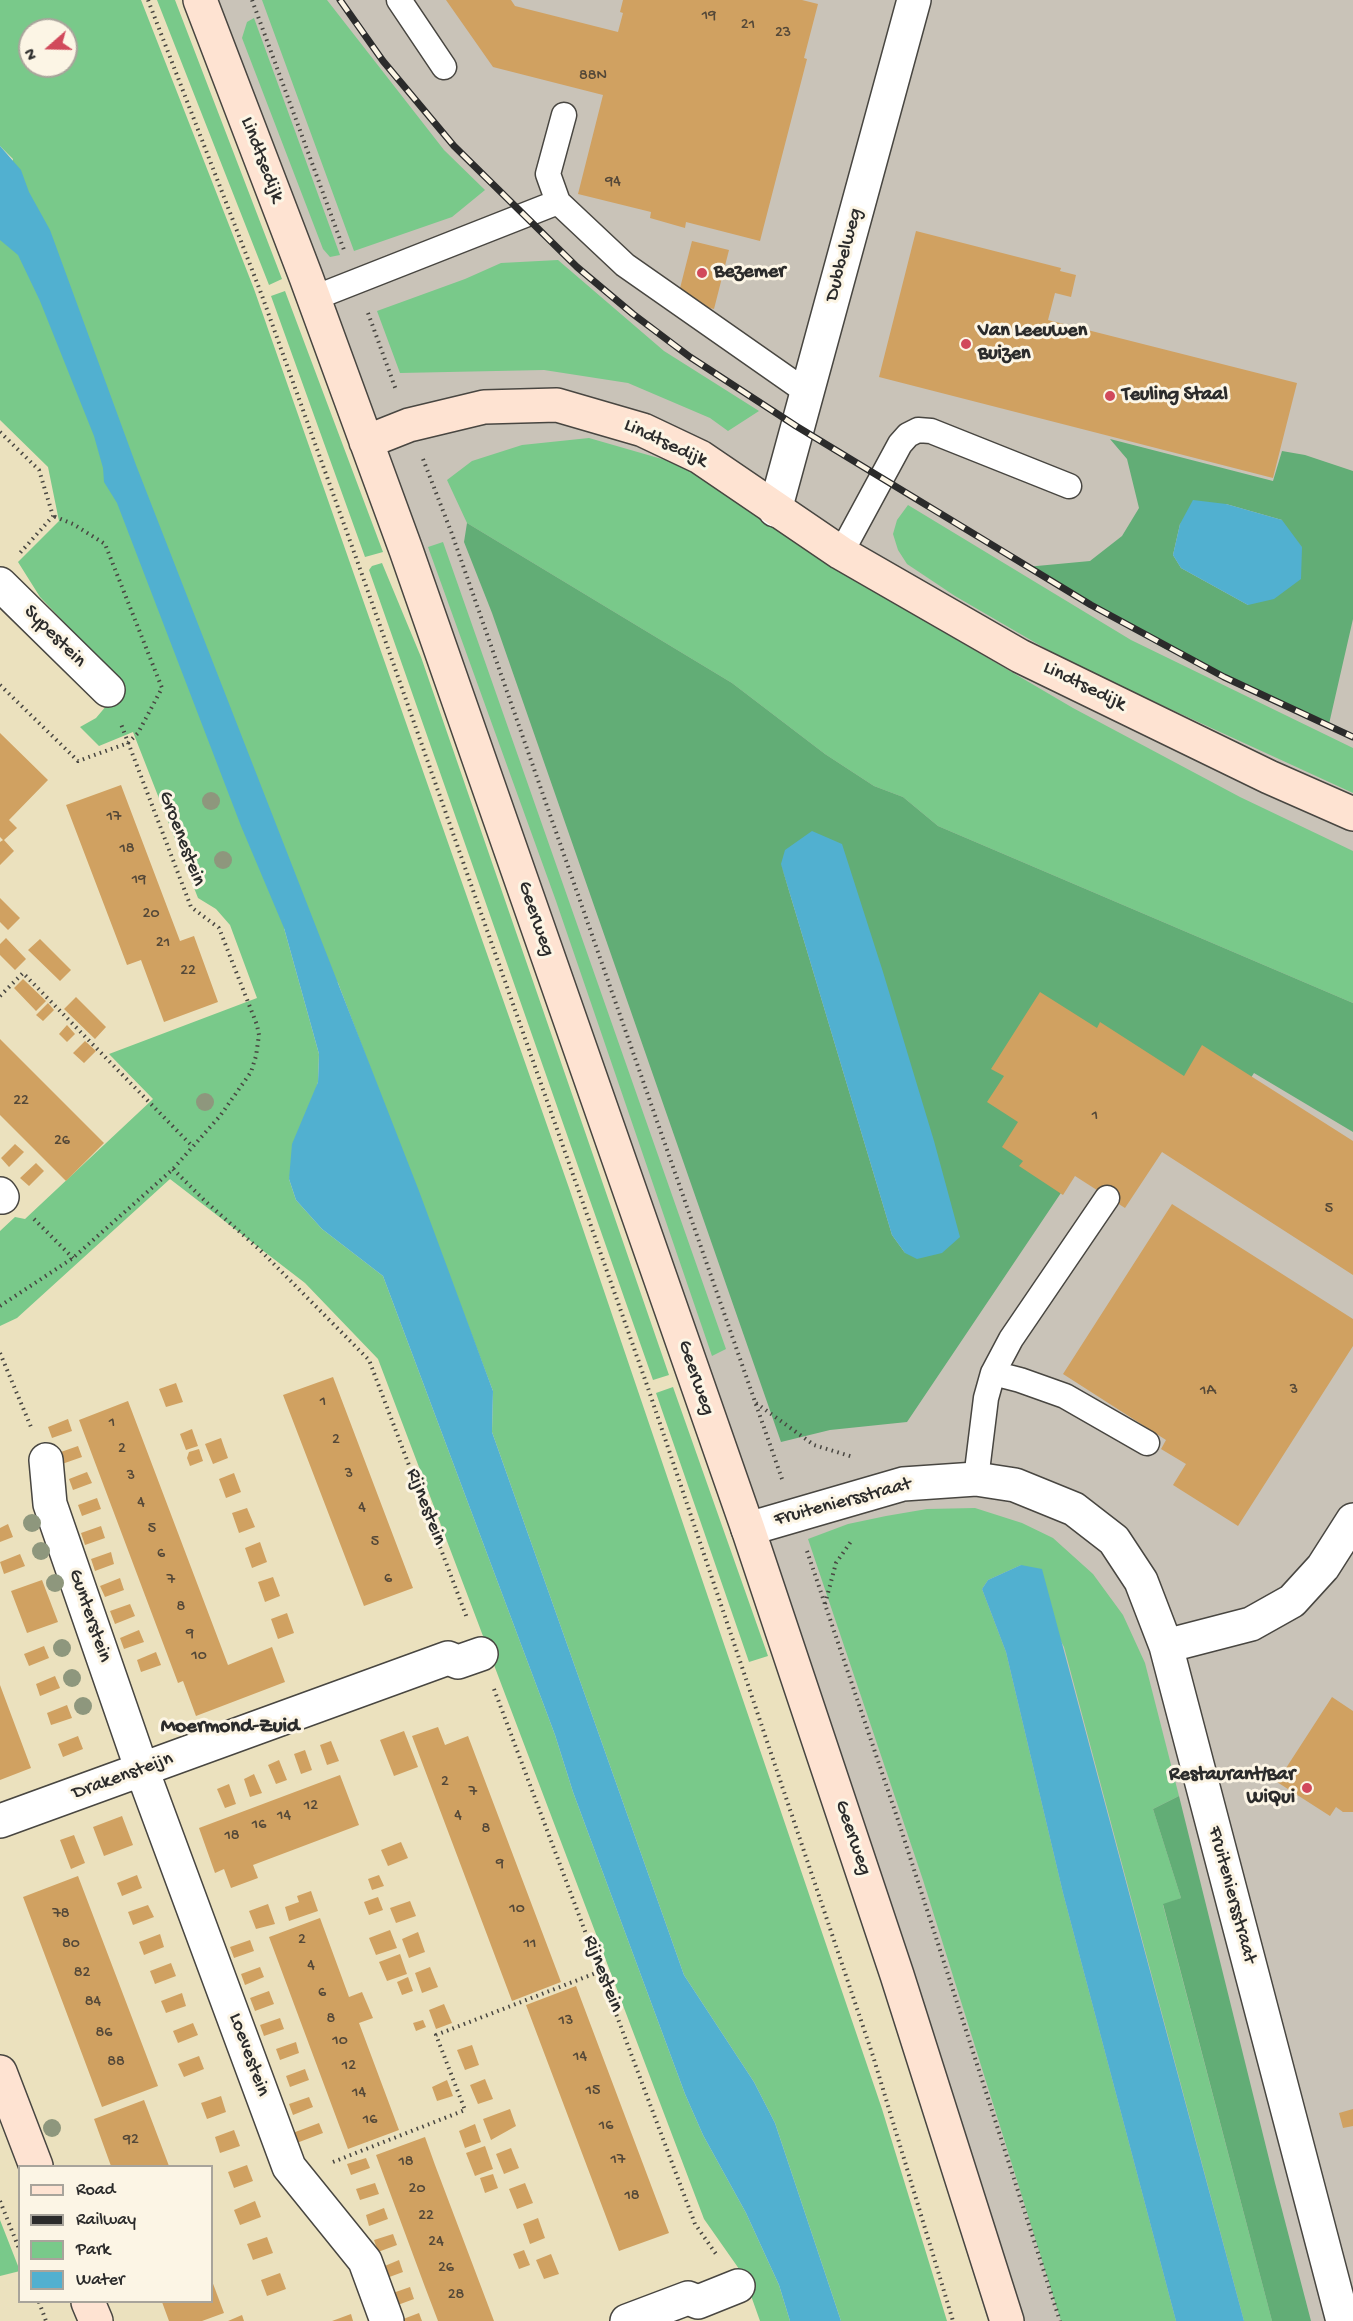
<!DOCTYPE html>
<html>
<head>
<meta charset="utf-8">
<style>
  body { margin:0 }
  #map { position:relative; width:1353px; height:2321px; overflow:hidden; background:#ebe1be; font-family:"Gochi Hand",sans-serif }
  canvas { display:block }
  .legend { position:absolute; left:18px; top:2165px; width:195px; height:138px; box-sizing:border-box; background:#fcf5e5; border:2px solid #a8a49b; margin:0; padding:8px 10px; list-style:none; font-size:18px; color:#2b2b2b }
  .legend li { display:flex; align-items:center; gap:12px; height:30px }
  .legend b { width:30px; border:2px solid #a8a49b }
  .north { position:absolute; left:18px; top:18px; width:60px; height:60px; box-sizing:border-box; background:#fcf5e5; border:2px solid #a8a49b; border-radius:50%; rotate:250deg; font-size:16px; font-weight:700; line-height:24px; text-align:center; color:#2b2b2b }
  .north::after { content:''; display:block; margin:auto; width:21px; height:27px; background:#d1495b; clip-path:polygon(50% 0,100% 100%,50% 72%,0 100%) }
</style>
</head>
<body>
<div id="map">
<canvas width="1353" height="2321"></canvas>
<ul class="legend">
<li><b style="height:8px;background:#fee3d2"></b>Road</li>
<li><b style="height:8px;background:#2b2b2b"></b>Railway</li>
<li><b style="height:16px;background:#79c98a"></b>Park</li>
<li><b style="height:16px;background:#51b0d0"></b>Water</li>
</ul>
<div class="north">N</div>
</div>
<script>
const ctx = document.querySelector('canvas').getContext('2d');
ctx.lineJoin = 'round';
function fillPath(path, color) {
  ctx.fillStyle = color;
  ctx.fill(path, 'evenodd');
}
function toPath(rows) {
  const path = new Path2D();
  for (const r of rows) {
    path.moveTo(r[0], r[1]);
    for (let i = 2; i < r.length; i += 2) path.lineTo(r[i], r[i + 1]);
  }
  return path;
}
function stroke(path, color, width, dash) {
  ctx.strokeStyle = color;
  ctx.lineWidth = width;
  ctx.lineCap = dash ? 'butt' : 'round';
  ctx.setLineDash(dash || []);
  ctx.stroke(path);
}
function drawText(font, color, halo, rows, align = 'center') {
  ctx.font = font + ' "Gochi Hand",sans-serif';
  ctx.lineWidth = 6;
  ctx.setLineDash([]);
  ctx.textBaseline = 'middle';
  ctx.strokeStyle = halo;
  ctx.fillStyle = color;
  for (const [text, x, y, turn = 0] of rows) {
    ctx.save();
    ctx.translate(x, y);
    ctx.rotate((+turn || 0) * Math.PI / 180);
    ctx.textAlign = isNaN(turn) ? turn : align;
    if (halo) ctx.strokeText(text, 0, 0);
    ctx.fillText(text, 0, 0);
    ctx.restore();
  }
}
const industrial = toPath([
  [184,0,1353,0,1353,2321,988,2321,852,1881,802,1729,400,580]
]);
const green = toPath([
  [0,0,141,0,254,289,569,1188,882,2109,947,2321,841,2321,775,2123,754,2082,684,1975,492,1432,493,1391,338,983,284,928,319,1054,318,1082,289,1179,296,1200,322,1229,383,1276,555,1735,573,1792,685,2094,703,2135,746,2213,779,2285,790,2321,760,2321,744,2276,704,2219,378,1359,305,1283,170,1179,17,1318,0,1326,0,1231,15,1217,25,1219,153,1099,109,1054,257,998,230,925,216,909,198,898,133,732,99,746,80,727,96,718,124,685,40,597,18,562,59,521,48,467,0,420,0,207,13,159,0,146],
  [30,30,66,30,66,66,30,66],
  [157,0,175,0,282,279,269,285],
  [262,0,327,0,444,150,485,190,452,217,354,251],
  [254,18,340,255,330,257,323,249,242,38,247,22],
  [558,260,664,351,759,411,728,431,710,418,628,383,544,370,400,373,377,311,465,279,501,263],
  [285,291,383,552,365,557,271,296],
  [589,438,700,470,820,554,940,630,1073,708,1240,797,1353,851,1353,1003,938,826,903,797,874,786,825,754,732,683,467,523,447,480,472,461,522,445],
  [908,505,1131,640,1353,748,1353,793,1072,664,955,596,907,564,898,550,893,534,897,520],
  [443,542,726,1349,712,1356,556,901,428,547],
  [382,563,421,657,669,1375,653,1380,369,570,372,566],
  [673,1387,768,1656,749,1662,656,1393],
  [975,1508,1022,1523,1053,1538,1093,1574,1123,1615,1145,1663,1179,1796,1153,1809,1181,1898,1163,1905,1272,2321,1244,2321,1064,1647,1021,1565,988,1580,982,1589,1006,1652,1063,1893,1176,2321,1061,2321,923,1880,808,1539,848,1524,886,1516,927,1509],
  [0,2220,20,2271,0,2276]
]);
const forest = toPath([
  [1110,439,1273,481,1282,451,1305,455,1353,471,1353,619,1329,724,1165,649,1026,567,1090,561,1122,536,1139,508,1127,459],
  [1226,504,1282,520,1248,605,1181,568,1173,555,1180,524],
  [467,523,732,683,825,754,874,786,903,797,938,826,1353,1003,1353,1132,1254,1073,1232,1107,1075,1172,907,1422,830,1430,781,1442,492,613,464,542],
  [781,864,905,1253,892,1235],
  [1179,1796,1275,2183,1311,2321,1272,2321,1163,1904,1181,1898,1153,1809]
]);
const water = toPath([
  [0,146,21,170,29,192,50,230,136,465,419,1191,493,1391,492,1432,684,1975,754,2082,775,2123,841,2321,790,2321,779,2285,746,2213,703,2135,685,2094,573,1792,555,1735,383,1276,322,1229,296,1200,289,1179,292,1144,318,1082,319,1054,284,928,241,826,117,503,104,482,103,468,94,436,40,301,18,255,0,240],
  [1193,500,1226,504,1282,520,1302,547,1301,579,1274,599,1248,605,1181,568,1173,555,1180,524],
  [812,831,842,844,883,972,934,1141,960,1237,942,1253,917,1259,905,1253,892,1235,781,864,785,850],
  [1021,1565,1042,1569,1244,2321,1176,2321,1063,1893,1006,1652,982,1589,988,1580]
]);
const building = toPath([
  [446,0,511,0,515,6,618,32,623,13,620,12,623,0,802,0,818,4,804,58,807,59,760,241,686,222,685,228,650,218,651,212,578,194,603,95,493,67],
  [916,231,1061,268,1060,271,1076,275,1071,297,1055,293,1048,320,1297,383,1273,478,879,377],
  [692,241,729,250,714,309,677,300],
  [0,733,48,780,9,820,17,828,4,840,14,851,0,865,0,842,3,840,0,837],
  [121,785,180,941,194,936,218,1002,164,1022,141,960,127,965,66,805],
  [0,898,20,918,8,930,0,922],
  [6,938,26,959,15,970,0,955,0,944],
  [40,939,71,970,60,981,28,950],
  [23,979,46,1001,36,1011,14,988],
  [1040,992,1097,1028,1100,1022,1184,1076,1202,1045,1353,1141,1353,1275,1162,1152,1125,1208,1075,1176,1063,1195,1019,1166,1023,1161,1002,1147,1018,1122,987,1102,1004,1076,991,1069],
  [76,997,106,1027,95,1039,64,1009],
  [48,1003,54,1010,43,1021,36,1015],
  [67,1025,75,1034,67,1042,59,1034],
  [0,1039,104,1143,66,1181,0,1115],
  [85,1041,96,1051,84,1063,73,1053],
  [15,1144,24,1152,9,1167,1,1158],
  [36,1163,44,1171,29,1186,20,1178],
  [1172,1204,1353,1319,1353,1346,1238,1526,1173,1485,1186,1464,1161,1449,1166,1440,1063,1374],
  [333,1377,413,1588,364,1606,283,1395],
  [176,1383,183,1402,166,1407,159,1389],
  [128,1401,228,1665,272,1647,285,1682,196,1716,183,1681,178,1683,79,1420],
  [68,1419,72,1431,52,1438,48,1427],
  [192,1429,198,1446,186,1450,180,1434],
  [221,1438,228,1458,213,1464,205,1444],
  [78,1446,82,1457,62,1464,58,1453],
  [199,1449,203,1461,190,1466,187,1458,189,1452],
  [87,1472,92,1483,73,1490,69,1479],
  [234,1473,241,1492,226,1498,219,1479],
  [97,1498,101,1509,82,1516,78,1505],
  [247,1508,255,1527,239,1533,232,1513],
  [8,1524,13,1537,0,1542,0,1528],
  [101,1526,105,1538,85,1545,81,1533],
  [260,1542,267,1562,252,1568,245,1548],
  [111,1552,114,1564,95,1571,91,1559],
  [20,1554,25,1566,4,1574,0,1562],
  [273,1577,280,1596,265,1602,258,1582],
  [120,1578,124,1590,105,1597,100,1586],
  [42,1580,58,1622,27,1633,11,1591],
  [130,1604,135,1616,115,1624,110,1611],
  [287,1613,294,1633,278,1639,271,1619],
  [139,1630,144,1642,124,1649,120,1638],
  [44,1646,49,1658,29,1666,24,1654],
  [156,1652,161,1665,141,1672,137,1660],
  [55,1676,60,1688,40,1696,36,1684],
  [0,1685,31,1768,0,1780],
  [1332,1697,1353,1711,1353,1812,1343,1812,1336,1807,1330,1816,1277,1782],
  [67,1705,72,1718,51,1725,47,1713],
  [438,1727,445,1745,468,1736,561,1982,512,2001,412,1736],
  [404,1731,418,1767,394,1776,380,1740],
  [78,1736,83,1749,63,1757,58,1744],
  [331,1741,339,1761,327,1765,320,1745],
  [305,1750,312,1770,301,1774,294,1754],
  [279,1760,287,1780,276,1784,268,1765],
  [254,1774,262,1793,250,1797,244,1779],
  [340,1775,359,1825,253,1865,258,1878,231,1888,224,1869,215,1873,199,1828],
  [229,1784,236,1804,225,1808,217,1789],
  [122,1816,133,1845,104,1856,93,1827],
  [74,1835,85,1863,71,1869,60,1840],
  [401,1842,408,1858,388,1866,381,1850],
  [137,1875,142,1888,122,1896,117,1883],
  [379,1875,384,1886,372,1890,368,1879],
  [78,1876,158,2086,102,2107,23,1897],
  [311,1891,318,1911,289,1921,285,1907,299,1902,297,1896],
  [378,1897,383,1910,369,1915,364,1902],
  [410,1901,416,1916,396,1923,390,1908],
  [268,1904,275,1924,256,1929,249,1911],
  [148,1905,154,1917,133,1925,128,1912],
  [320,1918,349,1997,362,1992,373,2018,359,2023,399,2130,348,2149,269,1937],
  [390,1930,397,1948,376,1955,369,1938],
  [418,1932,425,1952,409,1958,402,1939],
  [160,1934,164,1947,144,1955,139,1942],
  [250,1940,254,1951,234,1958,230,1947],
  [400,1954,407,1974,387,1981,379,1962],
  [171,1963,176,1976,155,1984,150,1971],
  [260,1967,264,1977,245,1985,241,1974],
  [430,1967,438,1987,422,1993,415,1973],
  [408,1977,413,1991,402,1995,397,1982],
  [576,1986,669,2233,619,2251,526,2005],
  [269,1991,274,2004,255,2011,250,1998],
  [182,1993,186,2006,166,2013,161,2001],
  [444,2004,452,2023,436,2029,429,2010],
  [280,2018,284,2029,264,2036,260,2025],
  [423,2020,426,2027,416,2031,413,2023],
  [193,2023,198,2035,178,2043,173,2031],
  [296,2042,299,2053,280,2060,276,2049],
  [472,2045,479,2065,465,2070,457,2050],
  [199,2056,204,2069,184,2077,178,2064],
  [305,2069,309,2080,290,2087,286,2076],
  [485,2079,493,2099,478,2104,470,2085],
  [447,2080,453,2096,437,2101,432,2087],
  [221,2096,226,2112,207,2119,201,2103],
  [309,2097,313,2107,293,2115,289,2104],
  [144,2100,169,2166,111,2166,94,2119],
  [510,2109,516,2126,491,2140,483,2119],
  [1353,2109,1353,2126,1343,2128,1339,2113],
  [319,2123,323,2133,294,2144,290,2134],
  [475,2124,481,2142,465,2148,459,2131],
  [234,2130,240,2146,220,2153,215,2137],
  [425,2137,435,2165,494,2321,438,2321,425,2287,376,2155],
  [485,2146,493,2169,475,2176,466,2153],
  [511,2148,519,2168,504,2174,496,2154],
  [366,2158,370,2168,351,2175,347,2164],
  [247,2165,253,2181,234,2188,228,2172],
  [493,2174,498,2188,485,2193,480,2178],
  [375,2183,379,2194,360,2200,356,2189],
  [525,2183,533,2203,517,2209,509,2189],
  [255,2201,261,2217,240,2225,234,2210],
  [384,2208,388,2219,369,2226,366,2215],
  [538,2218,545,2238,530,2244,523,2224],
  [393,2234,397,2245,378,2252,374,2240],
  [267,2237,273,2253,253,2260,247,2244],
  [524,2250,530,2265,519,2269,513,2254],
  [551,2254,559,2274,544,2279,536,2260],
  [399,2260,403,2272,384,2279,380,2268],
  [280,2273,286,2289,267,2296,261,2280],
  [212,2281,224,2313,202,2321,169,2321,162,2302,212,2302],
  [410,2287,414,2299,395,2306,390,2294],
  [419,2313,422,2321,398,2321],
  [351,2314,353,2321,332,2321],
  [242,2315,244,2321,228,2321]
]);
const path = toPath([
  [148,0,261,293,359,566,648,1388,873,2056,953,2321],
  [252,0,344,250],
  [368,313,396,390],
  [0,432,39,470,53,516,20,553],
  [423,459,452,534,782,1479],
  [0,685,78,761,128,743,138,733,162,688,105,544,73,524,53,516],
  [0,996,23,973,192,1146],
  [173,1169,204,1200,260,1250,369,1360,467,1618],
  [34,1219,73,1258],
  [0,1306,73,1258,173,1169,220,1116,251,1072,256,1056,259,1035,257,1025,219,928,191,907,121,724],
  [0,1353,31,1427],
  [756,1403,814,1445,853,1457],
  [807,1551,898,1820,1060,2321],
  [825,1604,836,1563,852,1540],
  [494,1689,695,2224,716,2254],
  [333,2162,465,2110,436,2035,601,1971],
  [0,2201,20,2251],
  [39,2302,46,2321]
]);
const lane = toPath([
  [399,0,444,67],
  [564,115,548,174,558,202,625,265,808,393],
  [314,298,558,202],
  [841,553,900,444,908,435,918,430,931,431,1069,486],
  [993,1373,1020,1380,1065,1396,1147,1443],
  [976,1479,986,1398,993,1373,1011,1339,1107,1198]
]);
const street = toPath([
  [775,510,914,0],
  [0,584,108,690],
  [0,1194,2,1197],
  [46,1460,50,1504,142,1770,289,2167,365,2261,387,2321],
  [748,1529,903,1484,976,1479,1015,1485,1074,1509,1114,1540,1141,1581,1166,1646,1343,2321],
  [1166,1646,1251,1624,1292,1601,1323,1567,1353,1520],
  [0,1821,448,1658,458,1662,481,1654],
  [627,2321,688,2298,698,2302,738,2286]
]);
const secondary = toPath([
  [200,0,306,277,406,550,748,1529,897,1975,1007,2321],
  [366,442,409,425,484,407,557,405,643,430,700,457,841,553,1020,656,1269,777,1353,814],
  [0,2072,36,2166],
  [88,2302,96,2321]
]);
const rail = toPath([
  [340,0,383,61,454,146,577,267,633,314,690,357,796,426,1091,605,1224,677,1353,737]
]);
const trees = [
  [211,801],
  [223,860],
  [205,1102],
  [32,1523],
  [41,1551],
  [55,1583],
  [62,1648],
  [72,1678],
  [83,1706],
  [52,2128]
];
const markers = [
  [702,273,6,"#d1495b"],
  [966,344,6,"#d1495b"],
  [1110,396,6,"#d1495b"],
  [1307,1788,6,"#d1495b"]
];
const numberNames = [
  ["19",709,17],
  ["21",748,26],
  ["23",783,34],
  ["88N",593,77],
  ["94",613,183],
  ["17",114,818],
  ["18",127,850],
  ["19",139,881],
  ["20",151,915],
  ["21",163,944],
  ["22",188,972],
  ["22",21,1102],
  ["1",1095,1117],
  ["26",62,1142],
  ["5",1329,1210],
  ["3",1294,1391],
  ["1A",1208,1392],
  ["1",323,1403],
  ["1",112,1424],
  ["2",336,1441],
  ["2",122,1450],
  ["3",349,1475],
  ["3",131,1477],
  ["4",141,1504],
  ["4",362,1509],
  ["5",152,1530],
  ["5",375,1543],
  ["6",161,1555],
  ["6",388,1580],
  ["7",171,1581],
  ["8",181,1608],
  ["9",190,1635],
  ["10",199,1657],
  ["2",445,1783],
  ["7",473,1793],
  ["12",311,1807],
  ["14",284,1817],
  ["4",458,1817],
  ["16",259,1826],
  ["8",486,1830],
  ["18",232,1837],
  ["9",500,1865],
  ["10",517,1910],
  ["78",61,1915],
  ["2",302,1941],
  ["80",71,1945],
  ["11",530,1945],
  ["4",311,1967],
  ["82",82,1974],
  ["6",322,1994],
  ["84",93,2003],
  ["8",331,2020],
  ["13",566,2022],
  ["86",104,2034],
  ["10",340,2042],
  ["14",580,2058],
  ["88",116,2063],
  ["12",349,2067],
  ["15",593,2092],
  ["14",359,2094],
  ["16",370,2121],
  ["16",606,2127],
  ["92",131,2141],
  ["17",618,2161],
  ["18",406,2163],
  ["20",417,2190],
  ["18",632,2197],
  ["22",426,2217],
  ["24",436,2243],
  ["26",446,2269],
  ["28",456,2296]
];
const streetNames = [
  ["Lindtsedijk",261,160,69],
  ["Dubbelweg",845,255,-75],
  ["Lindtsedijk",665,444,25],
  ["Sypestein",54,637,45],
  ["Lindtsedijk",1084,687,26],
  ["Groenestein",181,839,69],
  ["Geerweg",535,919,71],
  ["Geerweg",695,1378,71],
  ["Fruiteniersstraat",843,1503,-15],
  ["Rijnestein",425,1507,69],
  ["Gunterstein",89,1616,71],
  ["Drakensteijn",123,1777,-20],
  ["Geerweg",852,1838,71],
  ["Fruiteniersstraat",1231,1895,75],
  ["Rijnestein",602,1974,69],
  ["Loevestein",248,2055,70]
];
const poiNames = [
  ["Bezemer",714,273],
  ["Van Leeuwen",978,332],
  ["Buizen",978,355],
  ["Teuling Staal",1122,396],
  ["Restaurant/Bar",1295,1776,"right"],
  ["WiQui",1295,1799,"right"]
];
const neighbourhoodNames = [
  ["Moermond-Zuid",230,1728]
];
fillPath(industrial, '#c9c3b8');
fillPath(green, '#79c98a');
fillPath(forest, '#62ad76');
fillPath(water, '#51b0d0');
fillPath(building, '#d0a161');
stroke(lane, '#484641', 27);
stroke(street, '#484641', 36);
stroke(secondary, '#484641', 36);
stroke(path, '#484641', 4, [1.5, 4.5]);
stroke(lane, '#fff', 24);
stroke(street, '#fff', 33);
stroke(secondary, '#fee3d2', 33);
stroke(rail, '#2b2b2b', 7);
stroke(rail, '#fcf5e5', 4.5, [14]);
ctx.fillStyle = '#8e977d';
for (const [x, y] of trees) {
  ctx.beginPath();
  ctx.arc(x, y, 9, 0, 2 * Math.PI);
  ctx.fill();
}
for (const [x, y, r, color] of markers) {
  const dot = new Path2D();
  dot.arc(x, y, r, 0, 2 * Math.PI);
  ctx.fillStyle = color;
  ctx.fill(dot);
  stroke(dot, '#fcf5e5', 2);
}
drawText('16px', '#544838', null, numberNames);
drawText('20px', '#2b2b2b', '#fcf5e5', streetNames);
drawText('bold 20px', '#2b2b2b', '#fcf5e5', poiNames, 'left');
drawText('bold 21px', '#2b2b2b', '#fcf5e5', neighbourhoodNames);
</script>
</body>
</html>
